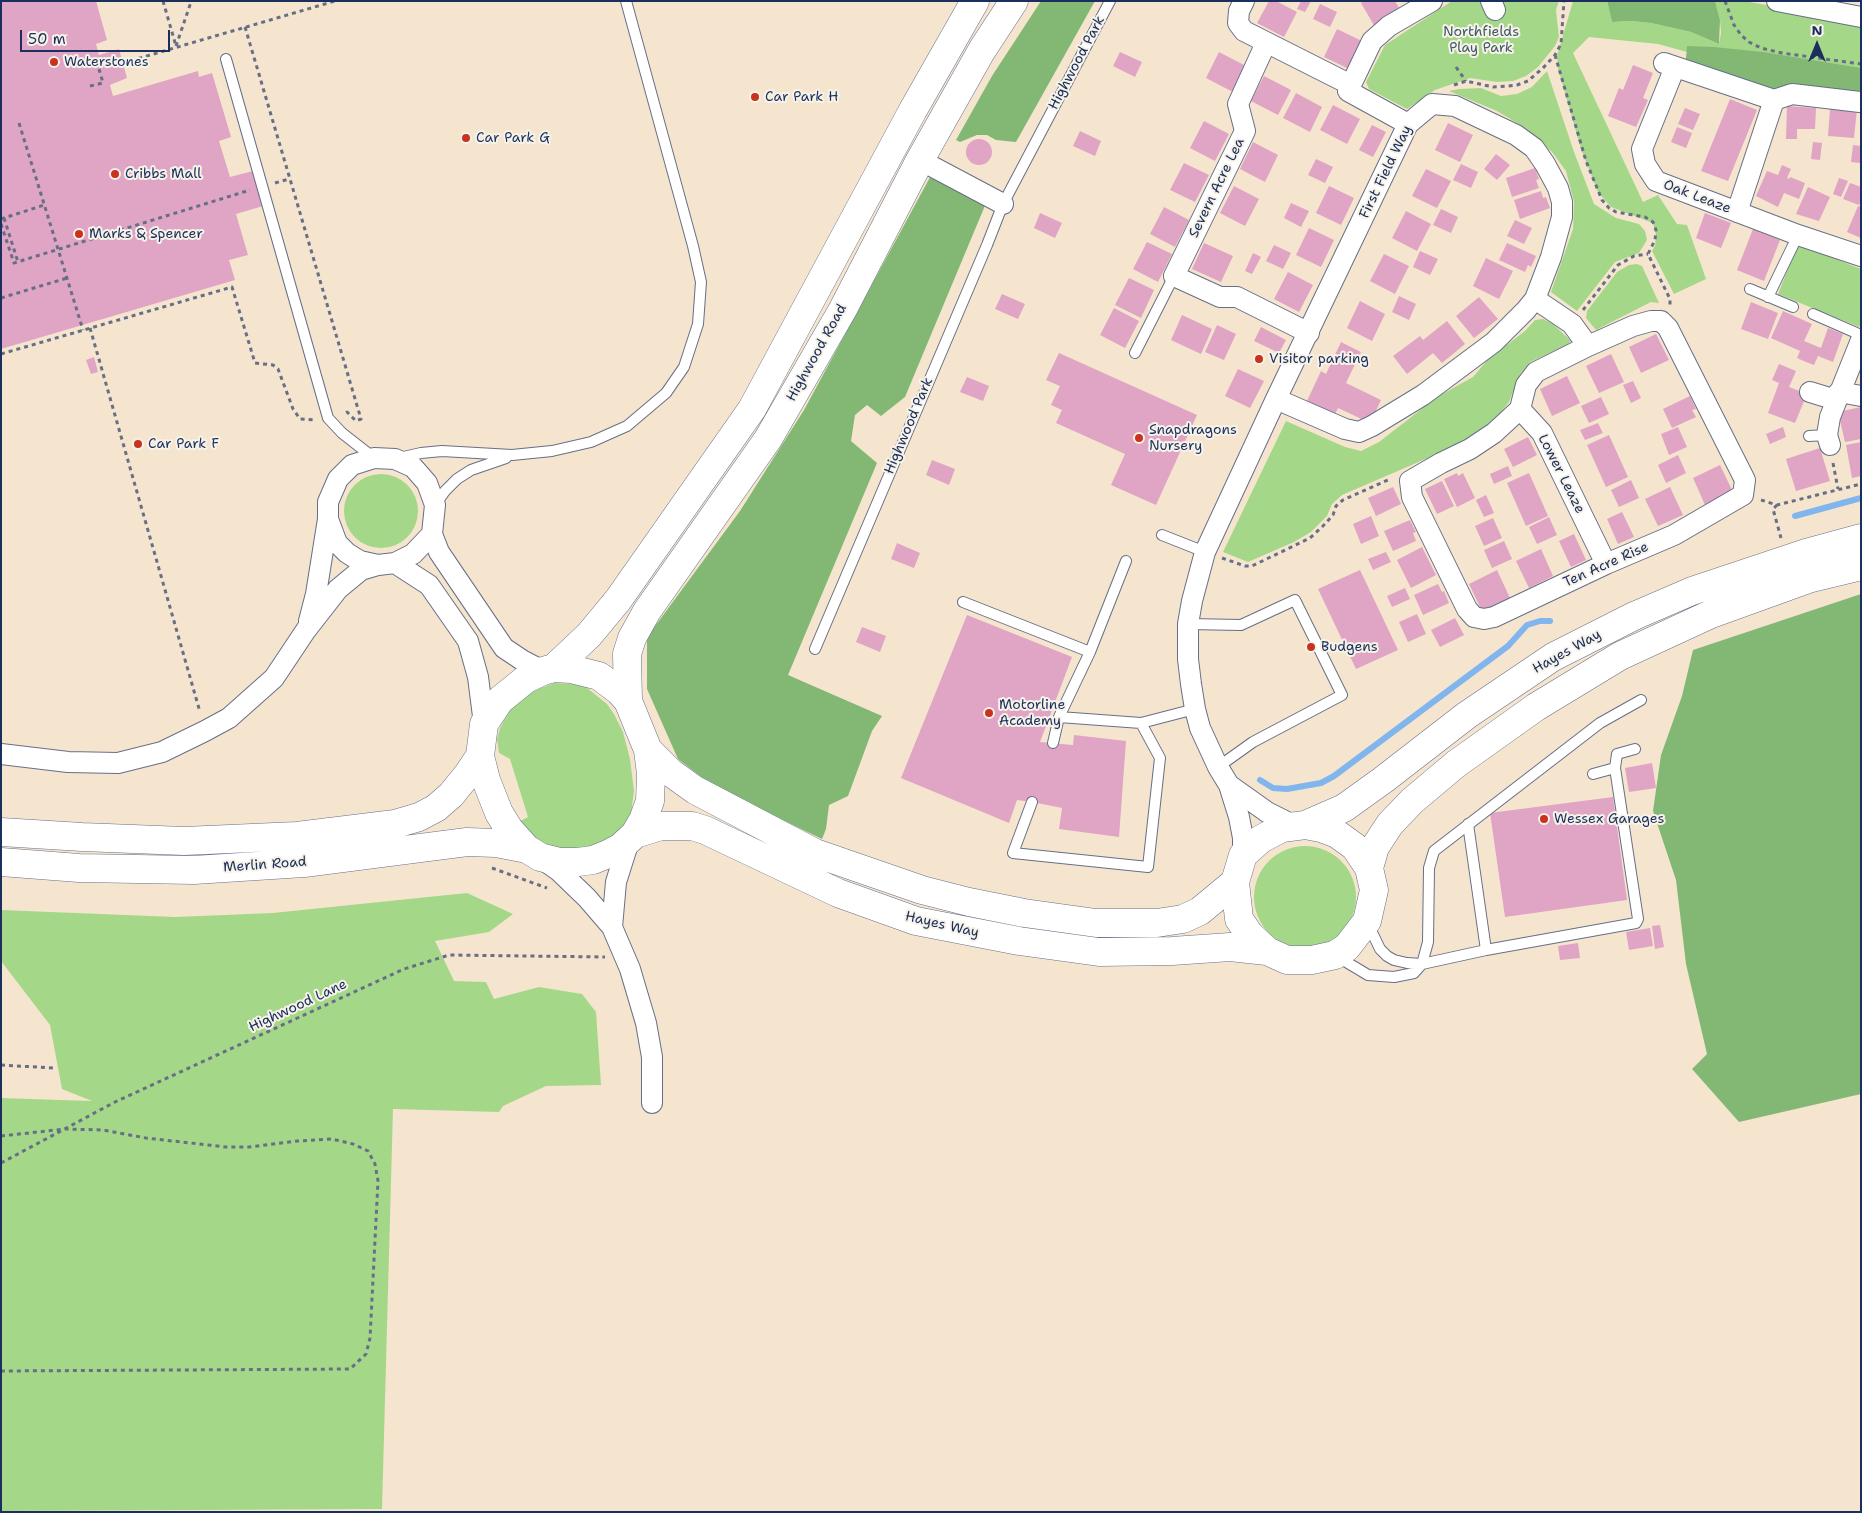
<!DOCTYPE html>
<html>
<head>
<meta charset="utf-8">
<style>
  body { margin:0 }
  #map { position:relative; width:1862px; height:1513px; overflow:hidden; background:#f5e5cf; font-family:"Shantell Sans",sans-serif }
  canvas { display:block }
  .frame { position:absolute; inset:0; border:2px solid #1b2f5e; pointer-events:none }
  .north { position:absolute; left:1792px; top:20px; width:50px; height:50px; -webkit-text-stroke:4px #f7f3e8; paint-order:stroke; rotate:0deg; font-size:14px; font-weight:700; line-height:20px; text-align:center; color:#1b2f5e }
  .north::after { content:''; display:block; margin:auto; width:18px; height:22px; background:#1b2f5e; clip-path:polygon(50% 0,100% 100%,50% 72%,0 100%) }
  .scale { position:absolute; left:20px; top:30px; width:150px; height:22px; box-sizing:border-box; border:2px solid #1b2f5e; border-top:0; padding-left:6px; font-size:15px; line-height:18px; white-space:nowrap; color:#1b2f5e; -webkit-text-stroke:4px #f7f3e8; paint-order:stroke }
</style>
</head>
<body>
<div id="map">
<canvas width="1862" height="1513"></canvas>
<div class="frame"></div>
<div class="north">N</div>
<div class="scale">50 m</div>
</div>
<script>
const ctx = document.querySelector('canvas').getContext('2d');
ctx.lineJoin = 'round';
function fillPath(path, color) {
  ctx.fillStyle = color;
  ctx.fill(path, 'evenodd');
}
function toPath(rows) {
  const path = new Path2D();
  for (const r of rows) {
    if (r.length === 3) {
      path.moveTo(r[0] + r[2], r[1]);
      path.arc(r[0], r[1], r[2], 0, 2 * Math.PI);
      continue;
    }
    path.moveTo(r[0], r[1]);
    for (let i = 2; i < r.length; i += 2) path.lineTo(r[i], r[i + 1]);
  }
  return path;
}
function stroke(path, color, width, dash) {
  ctx.strokeStyle = color;
  ctx.lineWidth = width;
  ctx.lineCap = dash ? 'butt' : 'round';
  ctx.setLineDash(dash || []);
  ctx.stroke(path);
}
function drawText(font, color, halo, rows, align = 'center') {
  ctx.font = font + ' "Shantell Sans",sans-serif';
  ctx.lineWidth = 4;
  ctx.setLineDash([]);
  ctx.textBaseline = 'middle';
  ctx.strokeStyle = halo;
  ctx.fillStyle = color;
  for (const [text, x, y, turn = 0] of rows) {
    ctx.save();
    ctx.translate(x, y);
    ctx.rotate((+turn || 0) * Math.PI / 180);
    ctx.textAlign = isNaN(turn) ? turn : align;
    if (halo) ctx.strokeText(text, 0, 0);
    ctx.fillText(text, 0, 0);
    ctx.restore();
  }
}
const green = toPath([
  [1452,1,1559,1,1556,10,1559,37,1555,46,1538,67,1526,76,1513,81,1497,82,1470,78,1435,90,1407,109,1369,89,1366,82,1385,45],
  [1573,1,1607,1,1612,22,1631,21,1651,23,1691,32,1719,44,1721,33,1720,20,1715,1,1744,1,1861,22,1861,92,1780,87,1764,91,1686,59,1687,52,1658,44,1589,37,1573,53,1643,202,1658,195,1677,224,1687,225,1706,279,1674,294,1652,251,1655,246,1656,235,1653,223,1611,207,1598,192,1581,149,1558,68,1557,56],
  [1547,71,1574,152,1594,204,1616,218,1639,224,1645,231,1647,240,1639,253,1615,262,1577,311,1551,292,1573,229,1574,202,1566,171,1552,152,1525,128,1497,111,1449,91,1459,89,1481,88,1501,96,1517,94,1532,87],
  [1798,244,1861,269,1861,324,1859,327,1778,294],
  [1637,264,1642,266,1659,303,1651,302,1596,330,1586,318,1587,311,1617,272,1629,265],
  [1543,319,1553,324,1571,341,1567,345,1530,362,1520,374,1509,402,1499,415,1482,432,1458,445,1342,495,1332,504,1327,516,1311,532,1294,542,1248,562,1223,552,1286,421,1345,447,1361,451,1379,442,1437,397,1473,377,1495,351,1508,344,1525,331,1535,320],
  [381,511,37],
  [555,683,572,684,586,687,607,704,614,714,623,732,630,759,634,791,630,821,619,833,605,842,580,851,554,848,532,836,520,821,528,817,510,759,499,753,497,739,500,728,512,707,527,695,540,688],
  [1305,897,51],
  [467,893,513,914,489,932,435,941,454,981,486,982,494,999,539,987,582,994,596,1012,601,1085,546,1086,503,1106,499,1112,393,1109,382,1509,1,1511,1,1098,92,1101,62,1089,50,1025,1,961,1,910,175,917,273,913]
]);
const forest = toPath([
  [1041,1,1095,1,1016,142,996,140,987,135,977,135,960,142,956,140,992,76],
  [1607,1,1715,1,1720,20,1719,44,1691,32,1651,23,1631,21,1612,22],
  [1687,46,1714,47,1763,52,1861,68,1861,92,1780,87,1764,91,1687,66,1686,59],
  [935,168,989,196,905,397,881,416,867,405,855,415,851,441,877,463,788,675,882,716,872,731,848,796,829,805,826,829,822,839,716,788,678,759,647,689,647,637,740,511,804,410],
  [1861,594,1861,1094,1739,1122,1692,1069,1707,1054,1686,964,1676,880,1653,811,1661,755,1682,696,1693,650]
]);
const stream = toPath([
  [1795,516,1861,498],
  [1260,780,1273,788,1287,789,1321,783,1334,776,1508,646,1527,625,1540,621,1550,621]
]);
const building = toPath([
  [1,1,96,1,107,40,96,44,99,55,119,49,127,78,110,85,113,96,198,71,199,77,212,73,231,137,219,141,230,177,253,171,263,206,236,214,248,255,229,260,235,280,1,349],
  [1269,1,1276,1,1297,12,1284,37,1257,23],
  [1301,1,1311,1,1305,12,1297,9],
  [1364,1,1395,1,1401,11,1375,27,1361,3],
  [1320,4,1337,12,1330,27,1313,19],
  [1337,29,1362,41,1349,69,1324,57],
  [1120,52,1142,62,1135,77,1113,66],
  [1219,52,1246,66,1233,92,1206,78],
  [1633,65,1653,73,1643,98,1648,100,1636,127,1608,116,1619,88,1623,90],
  [1264,76,1291,90,1278,115,1251,101],
  [1296,93,1322,107,1310,132,1283,118],
  [1730,99,1757,110,1728,181,1701,171],
  [1333,105,1360,119,1347,144,1320,130],
  [1787,106,1816,108,1815,129,1797,129,1797,139,1786,139],
  [1685,108,1700,114,1693,130,1678,124],
  [1830,109,1845,110,1857,109,1854,138,1828,136],
  [1204,121,1229,134,1215,161,1190,148],
  [1448,123,1473,135,1460,162,1435,150],
  [1372,125,1386,132,1373,157,1359,150],
  [1677,127,1692,133,1686,148,1671,142],
  [1080,131,1101,141,1095,156,1073,146],
  [979,152,13],
  [1253,142,1278,155,1265,182,1240,169],
  [1813,142,1822,143,1820,160,1811,159],
  [1853,145,1861,146,1860,163,1851,162],
  [1496,154,1510,165,1497,180,1484,169],
  [1316,159,1333,167,1325,183,1308,175],
  [1184,163,1209,175,1195,202,1170,190],
  [1461,164,1478,172,1471,188,1453,180],
  [1782,165,1791,169,1787,178,1789,179,1790,177,1805,183,1799,199,1784,193,1778,207,1756,196,1767,171,1778,175],
  [1535,168,1539,179,1536,180,1539,188,1512,197,1506,178],
  [1426,169,1451,181,1437,208,1412,196],
  [1839,178,1848,181,1841,197,1833,194],
  [1850,183,1861,187,1861,201,1859,205,1843,199],
  [1234,186,1259,199,1245,226,1220,213],
  [1329,186,1354,198,1341,225,1316,213],
  [1808,187,1830,197,1819,221,1796,214],
  [1541,191,1543,198,1546,197,1550,208,1520,219,1514,200],
  [1291,203,1309,211,1301,227,1284,218],
  [1858,206,1861,207,1861,238,1847,232],
  [1164,207,1189,220,1175,247,1150,234],
  [1441,209,1458,217,1451,233,1433,225],
  [1406,211,1431,224,1417,251,1392,238],
  [1040,213,1062,223,1055,238,1034,228],
  [1705,213,1731,223,1721,248,1696,238],
  [1515,220,1532,228,1524,244,1507,236],
  [1309,228,1334,240,1321,267,1296,255],
  [1753,229,1780,240,1764,281,1737,270],
  [1147,242,1172,254,1158,282,1133,269],
  [1204,243,1233,256,1221,282,1192,269],
  [1507,243,1536,256,1531,267,1528,265,1525,272,1499,260],
  [1274,245,1291,253,1283,269,1266,261],
  [1420,251,1438,259,1430,275,1413,267],
  [1253,253,1261,257,1252,274,1245,271],
  [1384,254,1409,266,1395,294,1370,281],
  [1486,258,1513,271,1499,299,1473,286],
  [1288,272,1313,285,1299,312,1274,299],
  [1129,278,1154,290,1141,318,1115,305],
  [1002,294,1025,304,1018,319,995,309],
  [1399,296,1416,304,1409,320,1392,312],
  [1479,297,1498,319,1474,338,1456,316],
  [1360,301,1385,314,1372,341,1347,328],
  [1751,302,1778,313,1768,339,1741,329],
  [1114,308,1139,321,1125,348,1100,335],
  [1783,311,1812,324,1804,341,1821,348,1828,328,1843,334,1833,362,1818,356,1814,365,1806,362,1797,358,1800,351,1771,338],
  [1182,315,1212,329,1201,354,1171,340],
  [1447,321,1465,344,1442,363,1433,353,1407,374,1393,356,1420,336,1423,340],
  [1217,325,1236,334,1224,360,1205,352],
  [1261,327,1286,340,1279,353,1254,341],
  [1656,334,1669,360,1641,373,1629,347],
  [1341,342,1361,352,1346,383,1381,400,1370,423,1338,408,1335,414,1307,401,1321,371,1326,374],
  [1059,353,1197,415,1156,505,1111,485,1125,454,1056,423,1062,410,1051,405,1060,386,1046,380],
  [1611,354,1624,382,1599,393,1586,366],
  [94,357,98,372,91,374,86,360],
  [1779,364,1796,371,1789,387,1807,394,1795,423,1768,413,1779,383,1772,380],
  [1238,369,1264,381,1250,408,1225,396],
  [1567,376,1580,403,1552,416,1540,389],
  [967,377,989,386,983,401,960,392],
  [1633,381,1641,398,1631,403,1623,385],
  [1690,396,1696,409,1692,410,1696,417,1672,428,1663,409],
  [1601,397,1609,414,1589,423,1581,406],
  [1861,407,1861,439,1845,442,1838,412],
  [1598,423,1603,433,1585,440,1580,430],
  [1678,427,1687,447,1669,455,1661,434],
  [1783,427,1786,437,1770,444,1766,434],
  [1609,435,1628,477,1606,487,1587,445],
  [1528,437,1537,455,1513,467,1504,449],
  [1861,442,1861,476,1852,478,1846,445],
  [1820,448,1830,481,1796,491,1786,459],
  [1678,455,1686,473,1666,483,1658,465],
  [932,460,955,469,949,485,926,475],
  [1720,465,1733,492,1705,505,1693,478],
  [1508,466,1512,476,1494,484,1490,474],
  [1457,473,1458,476,1463,473,1475,498,1457,507,1444,479],
  [1529,473,1548,516,1526,526,1507,483],
  [1631,480,1639,498,1619,507,1611,490],
  [1442,481,1454,506,1437,514,1425,489],
  [1393,487,1401,504,1376,516,1368,498],
  [1670,487,1683,515,1658,526,1645,499],
  [1486,495,1494,513,1484,517,1476,500],
  [1622,512,1634,537,1618,544,1607,519],
  [1371,516,1379,536,1361,544,1353,524],
  [1549,517,1557,535,1537,544,1529,527],
  [1493,518,1502,538,1484,546,1475,526],
  [1410,520,1416,532,1413,533,1416,541,1393,551,1384,531],
  [1574,534,1586,560,1571,567,1559,541],
  [1504,541,1512,559,1492,568,1484,550],
  [897,543,920,553,914,568,891,559],
  [1422,547,1436,575,1411,588,1397,560],
  [1541,549,1553,576,1529,588,1516,561],
  [1386,552,1391,562,1373,570,1368,559],
  [1360,570,1398,650,1356,669,1318,589],
  [1497,570,1510,598,1482,611,1469,584],
  [1438,584,1442,592,1444,591,1449,603,1423,615,1414,595],
  [1405,588,1410,599,1392,607,1387,596],
  [1417,614,1426,634,1408,642,1399,622],
  [967,615,1072,657,1040,742,1073,745,1074,735,1126,741,1119,837,1059,829,1062,808,1032,802,1017,800,1009,823,901,778],
  [1455,618,1464,635,1440,647,1431,630],
  [862,627,886,636,880,652,856,642],
  [1652,763,1656,788,1629,792,1625,768],
  [1613,797,1627,900,1505,917,1490,813],
  [1660,925,1664,947,1655,949,1652,926],
  [1650,928,1653,946,1629,950,1626,932],
  [1578,943,1580,958,1560,960,1558,946]
]);
const path = toPath([
  [163,1,176,46],
  [1725,1,1734,25,1741,35,1749,42,1761,48,1782,53,1861,64],
  [245,27,361,419,356,421,347,412,343,414],
  [176,46,191,2],
  [1555,55,1586,161,1602,200,1609,208,1616,212,1645,217,1653,222,1656,230,1655,240,1648,254,1670,299,1670,305],
  [123,63,335,1],
  [1456,67,1466,81],
  [1454,85,1466,81,1493,87,1508,86,1517,85,1528,81,1544,67,1555,55,1561,44,1564,1],
  [90,86,103,83,99,69],
  [19,123,83,330],
  [275,183,289,179],
  [4,218,18,262],
  [1,219,44,205],
  [1,224,14,263,250,190],
  [1,298,67,278],
  [1583,310,1618,265,1634,256,1648,254],
  [90,328,200,712],
  [1,354,232,287,255,363,273,365,278,369,293,409,300,419,315,420],
  [1833,463,1838,489],
  [1761,500,1777,505,1861,484],
  [1777,505,1773,509,1781,538],
  [1222,558,1245,566,1252,566,1310,538,1323,526,1333,515,1336,506,1343,500,1390,479],
  [492,868,547,888],
  [1,1065,53,1068],
  [1,1136,65,1129,103,1130,146,1138,226,1147,249,1147,297,1141,332,1139,353,1144,368,1151,375,1164,378,1181,370,1338,366,1354,350,1369,1,1371],
  [1,1163,115,1102,404,969,449,955,605,957]
]);
const lane = toPath([
  [226,59,328,418,342,433,374,458],
  [1750,289,1793,307],
  [1768,297,1798,235],
  [1813,314,1861,335],
  [1135,353,1174,276],
  [1809,436,1827,435],
  [399,458,421,453,442,451,512,455,552,451,591,442,627,426,666,393,684,367,698,324,701,282,693,246,626,1],
  [435,505,445,491,457,479,471,470,506,458],
  [1162,535,1205,552],
  [963,602,1090,652],
  [1188,624,1241,625,1295,600,1342,695,1253,742,1218,767],
  [815,649,987,245,1003,204,1110,1],
  [1059,717,1141,723,1195,709],
  [1053,743,1059,717,1090,652,1126,561],
  [1593,774,1615,768,1617,754,1635,749],
  [1032,802,1013,853,1148,867,1160,758,1141,723],
  [1468,824,1486,950],
  [1368,924,1380,949,1387,956,1394,960,1407,963,1422,964,1486,950,1636,923,1638,919,1615,768],
  [1338,957,1368,975,1394,977,1414,973,1422,964,1428,942,1429,868,1434,851,1600,723,1641,700]
]);
const street = toPath([
  [1244,1,1239,11,1238,23,1244,31,1351,85],
  [1491,1,1495,10],
  [1777,1,1861,17],
  [1266,43,1238,104,1245,131,1174,276,1220,297,1237,297,1309,333],
  [1664,63,1774,100,1737,212],
  [1675,67,1642,149,1645,164,1656,181,1798,235,1861,256],
  [1774,100,1792,94,1860,102],
  [1408,124,1348,91,1372,41,1389,26,1432,1],
  [920,160,1003,204],
  [1810,392,1836,400],
  [1839,392,1861,396],
  [1520,409,1494,433,1470,449,1441,463,1410,481,1412,497,1467,609,1474,617,1484,619,1494,617,1606,564,1674,535,1743,495,1745,480,1668,328,1661,321,1651,321,1633,326,1588,346],
  [1520,409,1542,433,1606,564],
  [1520,409,1526,385,1536,372,1588,346,1572,324,1535,299],
  [1830,445,1827,435,1830,417,1861,340],
  [374,458,395,459,413,467,427,483,435,505,432,534,413,554,395,563,378,565,360,561,347,553,337,543,328,519,328,502,338,479,352,465,374,458],
  [432,534,439,552,504,648,522,660,543,671],
  [395,563,429,585,468,641,478,677,484,724],
  [309,621,316,594,328,519],
  [1,754,68,762,118,763,162,752,205,731,229,718,274,678,306,630,338,589,361,570,378,565],
  [1229,785,1267,812,1295,826],
  [1243,855,1243,838,1239,817,1229,785,1218,767,1200,728,1195,709,1191,684,1188,659,1188,624,1192,601,1205,552,1276,399,1408,124,1432,104,1455,106,1516,135,1534,148,1545,164,1558,188,1562,202,1562,217,1551,257,1535,299,1526,310,1494,342,1423,395,1372,426,1359,432,1345,429,1276,399],
  [542,859,559,871,587,898,612,927,630,969,646,1023,652,1057,652,1103],
  [612,927,616,882,629,841]
]);
const secondary = toPath([
  [554,668,589,635,618,600,752,409,913,110,975,1],
  [554,668,571,669,599,676,619,691,628,701,648,750,651,774,650,801,643,820,635,834,621,847,608,854,593,860,578,862,560,862,540,857,527,849,509,829,499,813,486,780,480,756,484,724,500,700,526,679,543,671,554,668],
  [628,701,627,654,632,638,647,611,768,439,843,309,920,160,982,50,1014,1],
  [648,750,670,772,695,790,815,853,922,890,969,902,1024,913,1096,923,1157,923,1183,919,1200,911,1235,882],
  [1305,825,1344,808,1383,780,1467,715,1553,657,1634,616,1692,591,1806,553,1861,538],
  [1305,825,1321,828,1337,834,1355,847,1369,868,1374,890,1367,921,1347,947,1335,955,1312,960,1287,960,1267,951,1249,934,1239,919,1235,882,1243,855,1261,839,1282,828,1305,825],
  [1,832,82,837,184,841,297,836,395,824,419,817,436,808,451,795,468,774,480,756],
  [635,834,661,826,692,826,705,830,838,893,916,921,1019,941,1099,952,1172,951,1230,947,1267,951],
  [1,862,79,868,194,870,304,863,467,842,496,843,527,849],
  [1369,868,1375,847,1390,824,1412,801,1456,764,1536,707,1620,656,1711,614,1808,579,1861,566]
]);
const markers = [
  [54,62,5,"#c8321e"],
  [755,97,5,"#c8321e"],
  [466,138,5,"#c8321e"],
  [115,174,5,"#c8321e"],
  [79,234,5,"#c8321e"],
  [1259,359,5,"#c8321e"],
  [1139,438,5,"#c8321e"],
  [138,444,5,"#c8321e"],
  [1311,647,5,"#c8321e"],
  [989,713,5,"#c8321e"],
  [1544,819,5,"#c8321e"]
];
const parkNames = [
  ["Northfields",1481,32],
  ["Play Park",1481,48]
];
const poiNames = [
  ["Waterstones",64,62],
  ["Car Park H",765,97],
  ["Car Park G",476,138],
  ["Cribbs Mall",125,174],
  ["Marks & Spencer",89,234],
  ["Visitor parking",1269,359],
  ["Snapdragons",1149,430],
  ["Nursery",1149,446],
  ["Car Park F",148,444],
  ["Budgens",1321,647],
  ["Motorline",999,705],
  ["Academy",999,721],
  ["Wessex Garages",1554,819]
];
const streetNames = [
  ["Highwood Park",1077,63,-62],
  ["First Field Way",1386,172,-64],
  ["Severn Acre Lea",1217,188,-64],
  ["Oak Leaze",1697,197,21],
  ["Highwood Road",817,353,-61],
  ["Highwood Park",909,426,-67],
  ["Lower Leaze",1561,474,63],
  ["Ten Acre Rise",1606,565,-24],
  ["Hayes Way",1567,652,-29],
  ["Merlin Road",265,865,-4],
  ["Hayes Way",942,925,13],
  ["Highwood Lane",298,1006,-25]
];
fillPath(green, '#a4d888');
fillPath(forest, '#83b874');
stroke(stream, '#81b5ee', 6);
fillPath(building, '#e0a4c4');
stroke(lane, '#676f86', 12);
stroke(street, '#676f86', 22);
stroke(secondary, '#676f86', 29);
stroke(path, '#676f86', 3, [4, 4]);
stroke(lane, '#fff', 10);
stroke(street, '#fff', 20);
stroke(secondary, '#fff', 28);
for (const [x, y, r, color] of markers) {
  const dot = new Path2D();
  dot.arc(x, y, r, 0, 2 * Math.PI);
  ctx.fillStyle = color;
  ctx.fill(dot);
  stroke(dot, '#f7f3e8', 2);
}
drawText('14px', '#3d5968', '#f7f3e8', parkNames);
drawText('14px', '#1b2f5e', '#f7f3e8', poiNames, 'left');
drawText('14px', '#1b2f5e', '#f7f3e8', streetNames);
</script>
</body>
</html>
